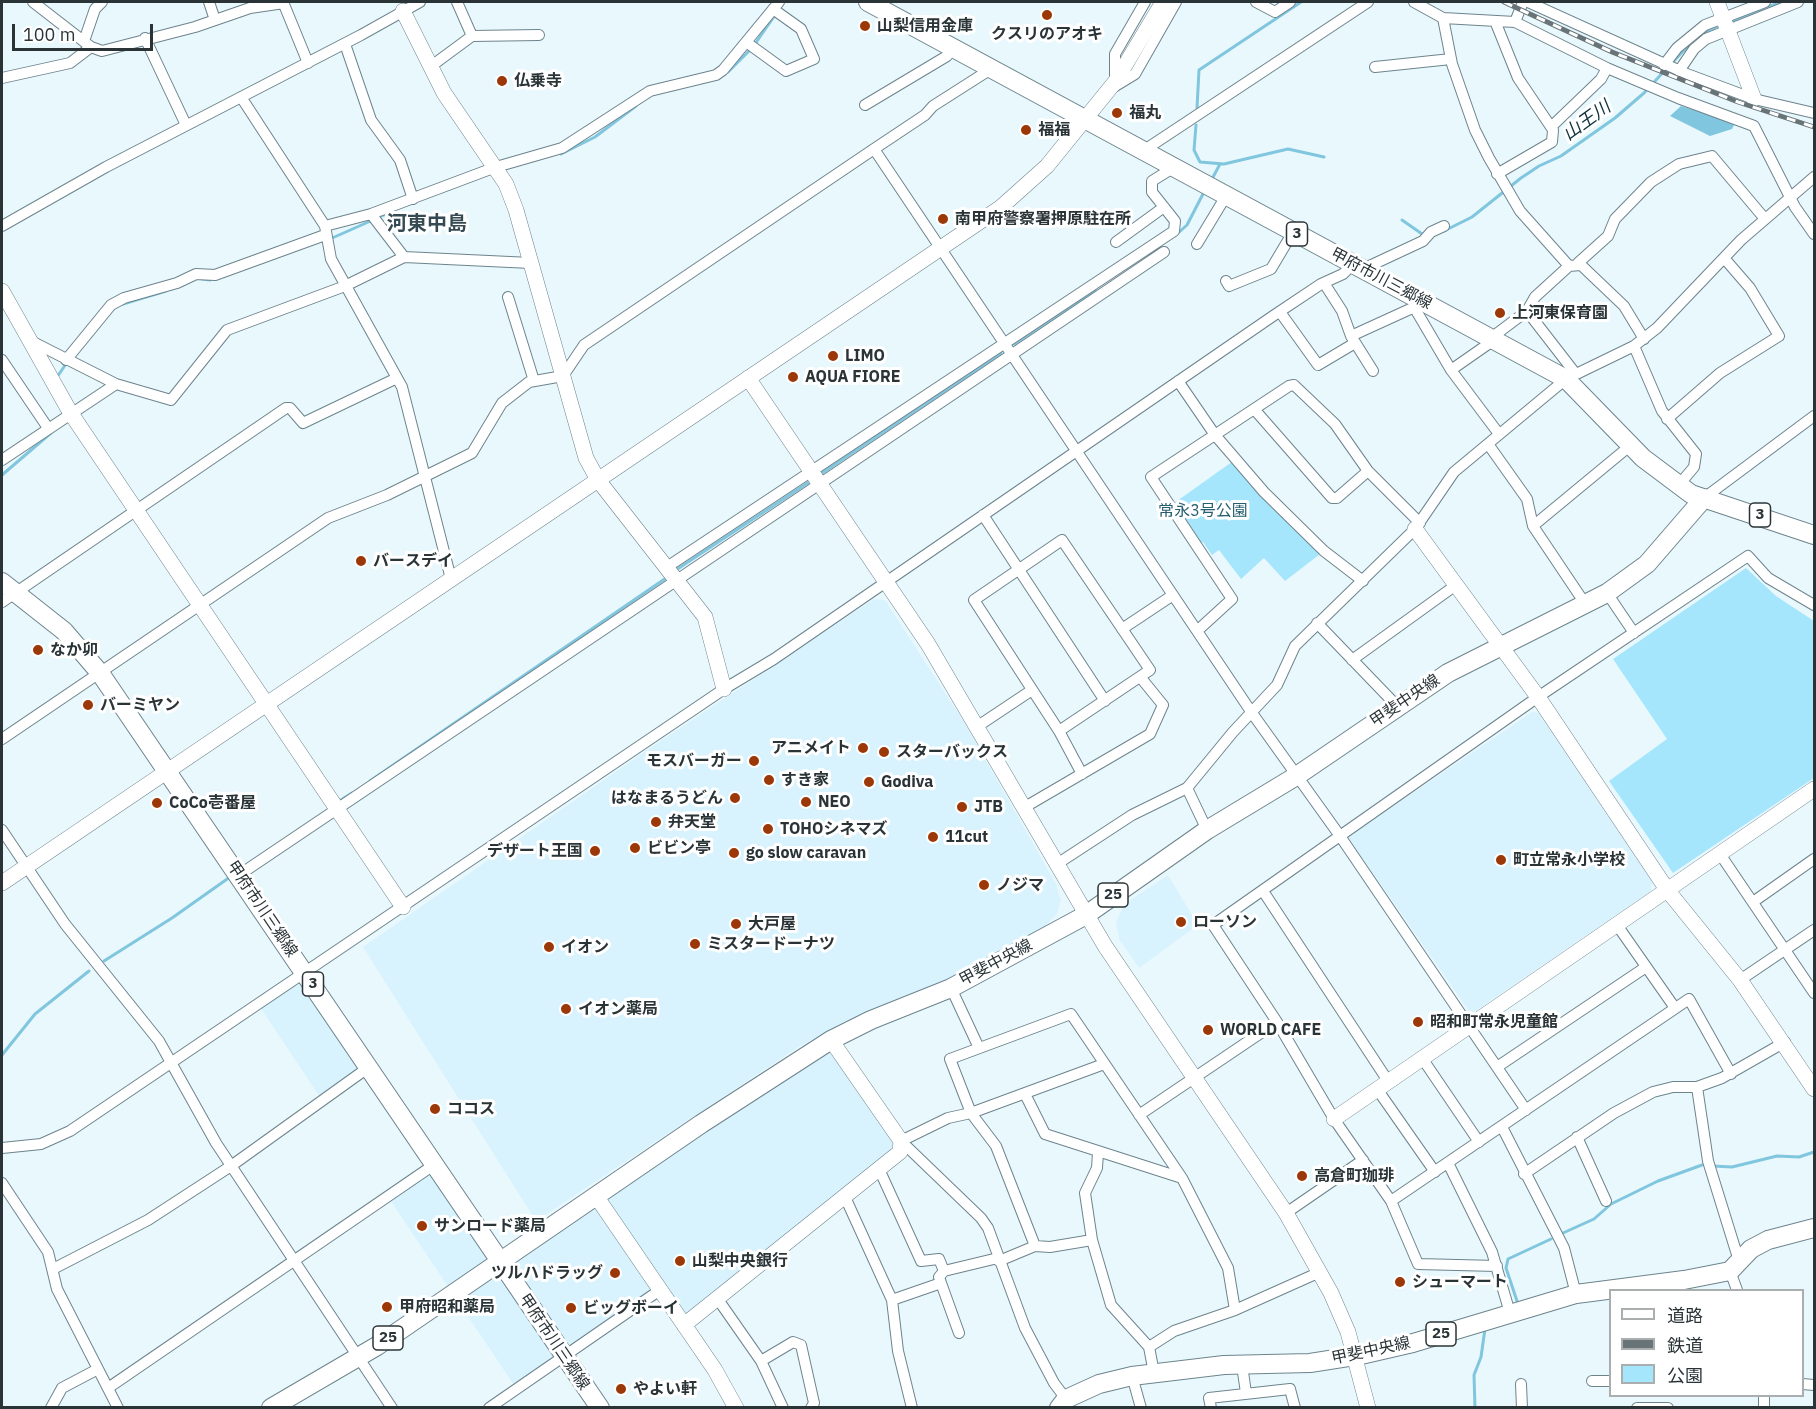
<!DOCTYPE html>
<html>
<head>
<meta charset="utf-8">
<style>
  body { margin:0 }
  #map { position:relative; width:1816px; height:1409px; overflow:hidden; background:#e9f8fd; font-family:"IBM Plex Sans","Noto Sans JP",sans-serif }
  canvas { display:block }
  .frame { position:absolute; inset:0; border:3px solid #2a3437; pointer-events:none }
  .legend { position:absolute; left:1609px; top:1289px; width:195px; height:108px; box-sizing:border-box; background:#fff; border:2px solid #aaaeaf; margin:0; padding:8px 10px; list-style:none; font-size:18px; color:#2a3437 }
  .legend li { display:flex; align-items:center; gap:12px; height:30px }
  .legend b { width:30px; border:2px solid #aaaeaf }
  .scale { position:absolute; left:12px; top:24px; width:141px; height:27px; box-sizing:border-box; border:3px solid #2a3437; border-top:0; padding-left:8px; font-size:18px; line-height:21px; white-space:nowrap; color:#2a3437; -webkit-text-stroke:4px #fff; paint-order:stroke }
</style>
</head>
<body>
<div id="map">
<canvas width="1816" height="1409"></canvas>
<div class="frame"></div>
<ul class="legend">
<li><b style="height:8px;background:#fff"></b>道路</li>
<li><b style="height:8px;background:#687478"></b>鉄道</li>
<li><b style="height:16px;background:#a6e6fc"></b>公園</li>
</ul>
<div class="scale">100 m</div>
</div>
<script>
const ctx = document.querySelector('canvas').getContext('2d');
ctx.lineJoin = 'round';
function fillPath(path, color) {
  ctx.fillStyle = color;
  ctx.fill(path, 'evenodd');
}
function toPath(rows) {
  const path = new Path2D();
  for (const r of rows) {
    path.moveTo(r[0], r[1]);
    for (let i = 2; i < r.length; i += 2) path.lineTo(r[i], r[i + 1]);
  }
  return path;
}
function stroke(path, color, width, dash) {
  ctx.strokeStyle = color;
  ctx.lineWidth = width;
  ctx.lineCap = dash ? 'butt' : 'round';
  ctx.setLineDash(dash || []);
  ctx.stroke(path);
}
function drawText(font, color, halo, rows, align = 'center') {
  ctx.font = font + ' "IBM Plex Sans","Noto Sans JP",sans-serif';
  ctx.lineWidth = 6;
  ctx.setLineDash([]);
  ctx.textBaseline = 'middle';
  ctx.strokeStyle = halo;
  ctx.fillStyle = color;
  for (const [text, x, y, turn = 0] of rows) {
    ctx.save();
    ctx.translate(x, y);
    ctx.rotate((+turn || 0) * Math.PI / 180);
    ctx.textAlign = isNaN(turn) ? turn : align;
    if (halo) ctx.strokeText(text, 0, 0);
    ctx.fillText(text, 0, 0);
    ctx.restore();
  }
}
const built = toPath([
  [874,599,885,600,967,727,1056,884,1061,900,1057,914,1042,929,958,975,846,1021,800,1046,536,1221,363,947,650,748],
  [1532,712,1539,713,1652,882,1651,891,1471,1014,1348,837],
  [1168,875,1198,925,1139,968,1119,939,1116,922,1123,907,1132,899],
  [305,973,369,1067,322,1100,258,1004],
  [831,1040,900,1152,684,1325,660,1290,516,1388,388,1197,435,1164,499,1261]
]);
const green = toPath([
  [1236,459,1324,551,1285,581,1264,558,1241,579,1219,550,1212,555,1203,542,1197,546,1170,506],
  [1746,568,1776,596,1814,621,1814,778,1673,873,1609,781,1667,739,1613,659]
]);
const water = toPath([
  [1681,106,1735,123,1732,129,1710,136,1670,116]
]);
const stream = toPath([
  [1729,22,1781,2],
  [1702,34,1720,25],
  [755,44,775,15],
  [1672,63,1688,46],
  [728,72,751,49],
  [1197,108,1199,70,1301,2],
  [1196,125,1194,150,1200,162,1224,164,1288,149,1324,157],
  [561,154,595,137,636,106],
  [1212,179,1220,164],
  [1402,220,1425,236],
  [1444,231,1472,217,1521,178,1539,166,1561,156,1615,118,1644,93,1667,68],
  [1177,234,1187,225,1204,192],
  [330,239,393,211],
  [196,278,210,280],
  [123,304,166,291],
  [1014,344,1095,290],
  [57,377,66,364],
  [822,473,1001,353],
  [2,475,51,433],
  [676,570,809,482],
  [370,781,669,576],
  [341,800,352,793],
  [104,961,172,918,230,877],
  [2,1055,35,1014,89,971],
  [1713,1166,1732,1167,1777,1156,1799,1157,1814,1152],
  [1563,1233,1594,1219,1611,1204,1658,1181,1702,1165],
  [1518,1304,1506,1268,1508,1259,1551,1239],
  [1475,1408,1474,1375,1481,1357,1485,1329]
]);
const street = toPath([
  [33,2,91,47,102,51,195,27,250,8,284,3],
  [209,2,215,20],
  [283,2,308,63],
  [457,2,472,36],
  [1256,2,1275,12,1290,2],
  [1414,2,1443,18,1515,22,1607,68,1678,98,1754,126,1795,207,1814,234],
  [1528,2,1687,74,1754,99,1814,113],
  [1443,18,1452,64,1475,130,1489,158,1520,211,1569,266],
  [1495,21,1518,78,1553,130,1552,142,1497,174],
  [1515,22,1523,2],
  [145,38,186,125],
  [84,41,95,9,102,2],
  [746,42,786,71,814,59,801,29,773,9],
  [345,44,371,120,400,160,413,199],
  [1664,65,1677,48,1705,25,1765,2],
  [430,67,472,36,539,35],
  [1375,67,1451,59],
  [991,69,933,106,925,115,874,149,1252,713,1340,836,1526,1110],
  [1679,71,1694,49,1706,39,1798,2],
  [2,78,70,63,91,47],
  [1115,82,1115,54,1145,2],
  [1112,88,1135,74,1176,2],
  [241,97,325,226,331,259,402,387,451,579],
  [865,105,947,56,953,48],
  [1551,127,1601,79,1607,68],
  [1143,151,1368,2],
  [371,214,404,257],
  [2,226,106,167,361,35,420,2],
  [325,226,371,214,496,167,562,148,650,91,716,75,723,70,779,2],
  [1116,242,1164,207],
  [1197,244,1226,196],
  [1578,263,1608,236,1615,219,1651,182,1679,164,1712,156,1765,219],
  [1363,269,1423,241,1431,232,1444,226],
  [1226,281,1229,286,1271,269,1293,232],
  [1324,283,1342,311,1351,336,1373,371],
  [508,297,534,381],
  [1414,307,1451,370,1499,434],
  [1280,312,1318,365,1355,343],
  [1351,336,1419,305],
  [1491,338,1527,311],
  [33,342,116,384,171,400,227,330,345,286,404,257,531,263],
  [1634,346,1662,411,1696,454,1694,467,1678,486],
  [2,360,48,428],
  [66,360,111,305,124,298,177,283,196,274,215,275,325,235],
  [1451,370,1494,340],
  [1575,373,1527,311,1535,297,1569,266,1581,265,1624,306,1644,339],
  [1178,381,1215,435,1264,492,1324,551,1363,581],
  [1254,409,1332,498,1337,498,1368,471],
  [1667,419,1720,373,1779,336,1750,288,1724,258],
  [1488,444,1527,499,1533,526,1586,605],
  [2,460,116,384],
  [1704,498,1814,416],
  [983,515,1105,701],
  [1533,526,1631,445],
  [667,567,1174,231,1175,221,1152,192,1152,181,1173,168],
  [1607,593,1634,633],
  [2,602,286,408,290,408,303,423,397,378],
  [1317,623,1397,706],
  [1122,629,1173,595],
  [1197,631,1232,599,1151,477,1289,386,1294,385,1335,424,1368,471,1420,523],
  [1352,660,1456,585],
  [978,726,1032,690],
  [1059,731,1150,670,1062,540,974,600,1059,731,1082,774],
  [2,739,328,518,387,495,472,453,502,403,529,382,563,376,584,345,874,149],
  [1187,788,1207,830],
  [1025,807,1150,734,1163,705,1141,678],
  [2,830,65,924,159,1041,216,1143,392,1408],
  [1720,854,1814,993],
  [1057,864,1132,815,1187,788,1233,732,1277,685,1295,646,1415,529,1454,472,1566,379,1634,346,1657,328,1741,240,1814,177],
  [239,875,1164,252],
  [1263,891,1388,1081],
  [1753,902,1814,859],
  [1617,925,1675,1008],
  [1740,980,1814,930],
  [951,988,979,1048],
  [1422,1058,1479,1142],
  [1497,1067,1646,967],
  [1697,1087,1708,1161,1739,1261],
  [1377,1089,1435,1172],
  [1025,1094,1045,1134,1182,1178],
  [1139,1115,1277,1022],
  [1502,1127,1564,1248,1576,1294],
  [1577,1137,1606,1201],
  [901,1141,981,1218,988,1228,1025,1328,1054,1383,1066,1399],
  [901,1141,948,1118,971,1113,1104,1064],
  [2,1148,41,1144,70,1131,724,689,774,659,1273,316,1321,284,1343,274,1353,264],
  [1098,1152,1097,1168,1085,1193,1092,1240,1111,1305,1149,1347,1154,1373],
  [1448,1163,1492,1252,1510,1313],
  [879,1169,921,1261,939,1259,944,1271,998,1258],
  [1524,1174,1614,1113,1653,1092,1673,1087,1697,1087,1722,1078,1785,1042],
  [2,1183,48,1252,57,1289,118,1408],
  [845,1197,892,1300,898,1351,912,1408],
  [1391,1201,1689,999,1731,1074],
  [1286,1213,1363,1160],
  [1035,1246,996,1146,971,1113,950,1059,1071,1014,1182,1178,1228,1268,1235,1310,1320,1272],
  [999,1261,1035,1246,1050,1247,1092,1240],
  [1497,1266,1418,1264,1391,1201,1334,1119,1277,1022,1213,925,1538,697,1748,556,1768,578,1814,605],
  [53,1269,148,1220,231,1166,369,1067],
  [1730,1271,1737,1290],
  [941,1283,959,1333],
  [717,1298,761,1361,783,1408],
  [892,1300,941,1283,939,1277,944,1271],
  [1149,1347,1174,1331,1235,1310],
  [761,1361,793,1342,801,1345,814,1403,811,1408],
  [1242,1365,1246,1393],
  [1132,1376,1141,1408],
  [1592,1381,1610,1381],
  [1521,1384,1522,1408],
  [1802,1384,1814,1385],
  [108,1388,435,1164],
  [1764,1396,1764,1408],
  [51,1408,62,1388,98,1369],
  [489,1408,660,1290],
  [1211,1408,1209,1398,1290,1389,1295,1408],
  [1637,1408,1668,1408]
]);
const secondary = toPath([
  [1717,2,1754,99],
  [403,11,444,93,506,184,516,210,586,458,598,480,705,617,724,689],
  [2,291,70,412,403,907],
  [748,378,928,644,1105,946,1286,1213,1331,1293,1348,1332,1368,1408],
  [1415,529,1538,697,1668,891,1740,980,1814,1089],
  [2,883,1000,208,1047,166,1115,82,1163,2],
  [1334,1119,1814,789],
  [596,1196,715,1370,736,1408],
  [684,1325,900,1152,901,1141,831,1040]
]);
const primary = toPath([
  [868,2,1566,379,1643,458,1691,494,1814,535],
  [2,582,64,631,100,673,600,1408],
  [271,1408,377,1346,701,1124,831,1040,871,1020,951,988,1086,915,1207,830,1298,775,1448,673,1607,593,1647,564,1704,498],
  [1059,1408,1066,1399,1099,1384,1132,1376,1224,1365,1310,1363,1361,1355,1413,1343,1576,1294,1684,1280,1730,1271,1751,1249,1768,1240,1814,1228]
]);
const rail = toPath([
  [1504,2,1612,52,1738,102,1814,127]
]);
const markers = [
  [1047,15,6,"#9c3707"],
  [865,26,6,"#9c3707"],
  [502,81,6,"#9c3707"],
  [1117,113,6,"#9c3707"],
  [1026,130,6,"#9c3707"],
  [943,219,6,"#9c3707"],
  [1500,313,6,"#9c3707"],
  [833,356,6,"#9c3707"],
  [793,377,6,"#9c3707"],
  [361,561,6,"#9c3707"],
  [38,650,6,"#9c3707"],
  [88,705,6,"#9c3707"],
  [863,748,6,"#9c3707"],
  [884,752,6,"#9c3707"],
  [754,761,6,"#9c3707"],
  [769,780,6,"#9c3707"],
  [869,782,6,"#9c3707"],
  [735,798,6,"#9c3707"],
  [806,802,6,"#9c3707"],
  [157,803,6,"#9c3707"],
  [962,807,6,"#9c3707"],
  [656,822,6,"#9c3707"],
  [768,829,6,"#9c3707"],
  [933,837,6,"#9c3707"],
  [635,848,6,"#9c3707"],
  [595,851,6,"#9c3707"],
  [734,853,6,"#9c3707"],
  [1501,860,6,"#9c3707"],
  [984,885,6,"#9c3707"],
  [1181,922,6,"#9c3707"],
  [736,924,6,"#9c3707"],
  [695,944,6,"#9c3707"],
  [549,947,6,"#9c3707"],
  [566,1009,6,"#9c3707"],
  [1418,1022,6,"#9c3707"],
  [1208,1030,6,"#9c3707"],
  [435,1109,6,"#9c3707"],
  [1302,1176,6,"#9c3707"],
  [422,1226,6,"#9c3707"],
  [680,1261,6,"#9c3707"],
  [615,1273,6,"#9c3707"],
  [1400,1282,6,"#9c3707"],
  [387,1307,6,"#9c3707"],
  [571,1308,6,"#9c3707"],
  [621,1389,6,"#9c3707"]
];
const shields = [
  [1297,234,21],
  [1760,515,21],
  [1113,895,30],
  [313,984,21],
  [1441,1334,30],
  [388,1338,30]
];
const shieldNames = [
  ["3",1297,234],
  ["3",1760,515],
  ["25",1113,895],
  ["3",313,984],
  ["25",1441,1334],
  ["25",388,1338]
];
const poiNames = [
  ["山梨信用金庫",877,26],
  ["クスリのアオキ",1047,34,"center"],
  ["仏乗寺",514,81],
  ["福丸",1129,113],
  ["福福",1038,130],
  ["南甲府警察署押原駐在所",955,219],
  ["上河東保育園",1512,313],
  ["LIMO",845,356],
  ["AQUA FIORE",805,377],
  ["バースデイ",373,561],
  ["なか卯",50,650],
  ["バーミヤン",100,705],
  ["アニメイト",851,748,"right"],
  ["スターバックス",896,752],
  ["モスバーガー",742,761,"right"],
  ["すき家",781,780],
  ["Godiva",881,782],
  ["はなまるうどん",723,798,"right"],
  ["NEO",818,802],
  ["CoCo壱番屋",169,803],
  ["JTB",974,807],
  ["弁天堂",668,822],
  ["TOHOシネマズ",780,829],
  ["11cut",945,837],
  ["ビビン亭",647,848],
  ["デザート王国",583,851,"right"],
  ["go slow caravan",746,853],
  ["町立常永小学校",1513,860],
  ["ノジマ",996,885],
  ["ローソン",1193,922],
  ["大戸屋",748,924],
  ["ミスタードーナツ",707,944],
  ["イオン",561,947],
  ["イオン薬局",578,1009],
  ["昭和町常永児童館",1430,1022],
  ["WORLD CAFE",1220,1030],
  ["ココス",447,1109],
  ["高倉町珈琲",1314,1176],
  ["サンロード薬局",434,1226],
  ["山梨中央銀行",692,1261],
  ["ツルハドラッグ",603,1273,"right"],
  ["シューマート",1412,1282],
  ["甲府昭和薬局",399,1307],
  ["ビッグボーイ",583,1308],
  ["やよい軒",633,1389]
];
const streetNames = [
  ["甲府市川三郷線",1381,279,28],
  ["甲斐中央線",1405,701,-34],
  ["甲府市川三郷線",262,909,56],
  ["甲斐中央線",996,963,-28],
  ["甲府市川三郷線",554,1342,56],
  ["甲斐中央線",1371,1351,-12]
];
const parkNames = [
  ["常永3号公園",1203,511]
];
const waterNames = [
  ["山王川",1587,121,-36]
];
const quarterNames = [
  ["河東中島",427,224]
];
fillPath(built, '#d8f3fd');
fillPath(green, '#a6e6fc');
fillPath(water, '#80c6de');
stroke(stream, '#80c6de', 3);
stroke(street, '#6d848d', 12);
stroke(secondary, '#6d848d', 16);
stroke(primary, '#6d848d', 20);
stroke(street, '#fff', 10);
stroke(secondary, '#fff', 15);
stroke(primary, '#fff', 18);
stroke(rail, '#687478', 5);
stroke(rail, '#fff', 3, [9]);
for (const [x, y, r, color] of markers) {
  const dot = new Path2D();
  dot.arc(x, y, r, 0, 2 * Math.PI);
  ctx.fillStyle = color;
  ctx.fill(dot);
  stroke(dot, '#fff', 2);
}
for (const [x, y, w] of shields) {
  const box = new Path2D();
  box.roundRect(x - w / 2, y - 12, w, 24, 4.5);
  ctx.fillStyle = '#fff';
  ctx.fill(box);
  stroke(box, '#2a3437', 1.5);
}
drawText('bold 15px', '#2a3437', null, shieldNames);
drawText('bold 16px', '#2a3437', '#fff', poiNames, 'left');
drawText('16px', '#2a3437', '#fff', streetNames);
drawText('16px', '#275f71', '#fff', parkNames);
drawText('italic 18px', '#0f313c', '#fff', waterNames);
drawText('bold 20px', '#354a52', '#fff', quarterNames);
</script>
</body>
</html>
